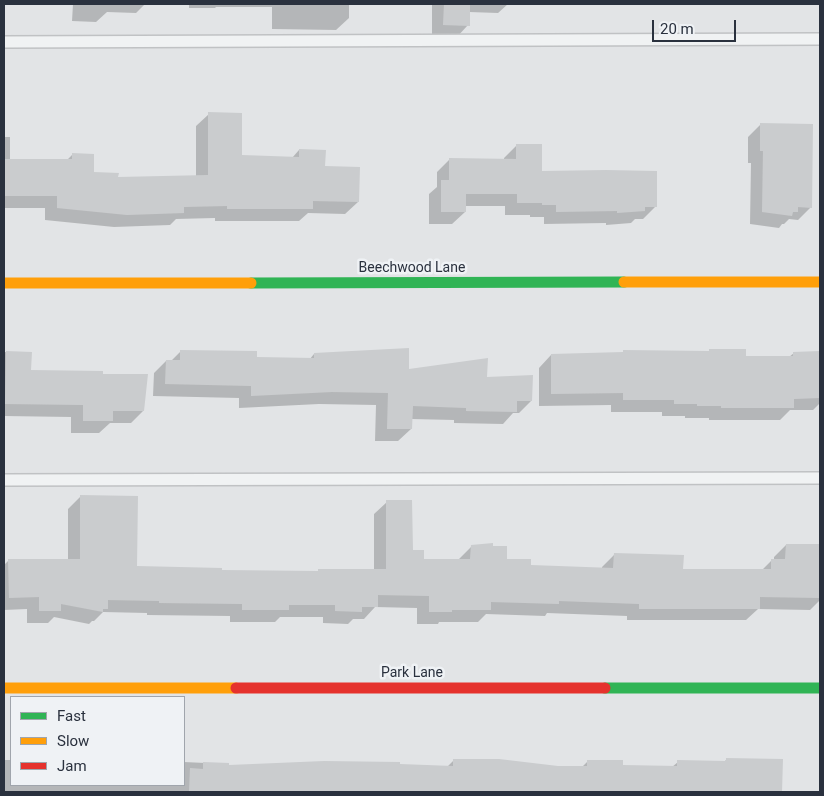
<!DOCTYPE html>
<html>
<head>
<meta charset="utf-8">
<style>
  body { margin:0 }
  #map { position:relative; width:824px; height:796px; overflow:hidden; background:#e2e4e6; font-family:Roboto,sans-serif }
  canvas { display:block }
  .frame { position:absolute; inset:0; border:5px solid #2a313e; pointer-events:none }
  .legend { position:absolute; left:10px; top:696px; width:175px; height:90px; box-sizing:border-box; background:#eff2f5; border:1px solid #a0a5ac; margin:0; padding:6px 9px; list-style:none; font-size:15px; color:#2a313e }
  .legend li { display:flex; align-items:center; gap:10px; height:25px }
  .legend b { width:25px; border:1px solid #a0a5ac }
  .scale { position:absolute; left:652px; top:20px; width:84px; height:22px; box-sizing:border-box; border:2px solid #2a313e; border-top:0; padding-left:6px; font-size:15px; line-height:18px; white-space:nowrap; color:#2a313e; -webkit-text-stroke:4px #eff2f5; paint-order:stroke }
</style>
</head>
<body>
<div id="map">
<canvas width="824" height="796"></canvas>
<div class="frame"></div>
<ul class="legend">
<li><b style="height:6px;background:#30b455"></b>Fast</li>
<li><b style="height:6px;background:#ff9f0a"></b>Slow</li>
<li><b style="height:6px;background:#e5322d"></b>Jam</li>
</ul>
<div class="scale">20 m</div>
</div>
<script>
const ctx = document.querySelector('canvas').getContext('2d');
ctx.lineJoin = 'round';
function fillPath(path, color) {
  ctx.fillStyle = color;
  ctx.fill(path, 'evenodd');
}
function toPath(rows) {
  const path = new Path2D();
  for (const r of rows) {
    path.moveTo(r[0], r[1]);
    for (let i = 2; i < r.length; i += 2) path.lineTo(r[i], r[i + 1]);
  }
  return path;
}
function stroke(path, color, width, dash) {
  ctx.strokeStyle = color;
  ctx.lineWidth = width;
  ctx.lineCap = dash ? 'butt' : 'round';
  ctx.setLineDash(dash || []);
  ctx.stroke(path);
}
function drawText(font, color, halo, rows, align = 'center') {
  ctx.font = font + ' Roboto,sans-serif';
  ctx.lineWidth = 5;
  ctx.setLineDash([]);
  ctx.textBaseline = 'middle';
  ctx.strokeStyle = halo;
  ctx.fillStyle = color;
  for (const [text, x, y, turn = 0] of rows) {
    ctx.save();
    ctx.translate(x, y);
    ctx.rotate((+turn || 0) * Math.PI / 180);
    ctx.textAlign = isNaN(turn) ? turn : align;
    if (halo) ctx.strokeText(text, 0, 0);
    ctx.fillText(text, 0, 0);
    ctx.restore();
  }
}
const shadow = toPath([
  [73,4,145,4,136,13,107,12,96,22,72,21],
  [189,4,349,4,349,18,336,30,272,29,272,7,216,7,215,8,189,8],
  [432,4,508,4,498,13,469,12,468,25,456,38,432,37],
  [209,114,240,156,292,158,299,150,323,168,358,202,345,214,308,213,299,221,215,221,215,218,176,219,170,225,114,227,45,220,45,208,4,208,4,213,4,137,10,137,10,160,67,160,72,155,93,174,117,178,196,177,196,126],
  [761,124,811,207,798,220,789,219,784,224,782,224,779,228,750,224,751,163,748,163,748,137],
  [517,145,541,173,655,207,643,219,635,219,631,223,606,225,606,223,544,224,544,217,530,217,530,215,505,215,505,206,465,206,465,212,452,224,429,224,429,194,437,187,437,172,449,160,504,160,504,158],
  [181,351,256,358,309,360,314,354,407,370,486,379,531,401,519,413,513,413,503,424,454,423,454,420,411,419,411,429,398,441,375,441,376,405,319,404,239,408,239,398,153,396,154,373,166,361,171,361],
  [4,352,30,353,30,371,143,411,131,423,110,423,99,433,71,433,71,417,4,416],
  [794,353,820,353,820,403,813,410,790,410,780,420,709,420,709,418,685,418,685,416,662,416,662,412,611,412,611,405,539,406,539,368,551,355,789,357],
  [81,496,136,567,221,571,317,572,319,570,374,570,374,514,387,502,412,551,423,561,459,559,471,547,492,547,505,560,529,566,602,569,602,567,614,555,682,570,762,570,771,561,774,561,774,557,786,545,820,546,820,600,810,610,758,609,746,620,627,620,627,616,547,613,545,616,486,614,478,622,439,622,438,624,417,624,417,608,375,607,364,619,353,619,348,624,323,623,323,617,280,617,275,622,230,622,230,616,147,615,147,613,103,612,94,621,92,621,89,624,54,617,48,623,27,623,27,609,4,610,4,565,9,560,68,560,68,509],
  [727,759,782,760,781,792,4,792,4,760,11,760,11,785,184,785,184,762,227,764,227,767,399,765,447,767,454,760,558,767,582,767,588,761,622,766,672,767,678,762,724,762]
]);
const building = toPath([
  [444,4,470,4,470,26,443,25],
  [208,112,242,113,242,155,299,157,299,149,326,150,325,166,360,167,359,202,313,201,313,209,227,209,227,206,184,207,184,213,127,215,57,208,57,196,4,196,4,159,72,159,72,153,94,154,94,172,119,173,118,177,208,175],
  [760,123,813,124,812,208,798,207,798,212,793,212,792,216,762,212,763,151,760,151],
  [516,144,542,144,542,171,606,170,657,171,657,207,645,207,645,211,617,213,617,211,556,212,556,205,542,205,542,203,517,203,517,194,466,194,466,212,441,212,441,180,449,180,449,158,516,159],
  [409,348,409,369,488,358,487,377,533,375,532,401,517,401,517,412,466,411,466,408,413,406,412,429,387,429,388,393,332,392,251,396,251,386,165,384,166,360,180,360,180,350,257,351,257,357,314,358,314,353],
  [709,349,746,349,746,356,793,356,793,352,820,351,820,398,794,399,794,408,721,408,721,406,697,406,697,404,674,404,674,400,623,400,623,393,551,394,551,354,623,352,623,350,709,351],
  [6,351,32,352,31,370,103,371,103,374,148,374,144,411,113,411,113,421,83,421,83,405,5,404],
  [80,495,138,496,137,566,222,568,222,570,318,571,318,569,386,569,386,500,412,500,413,550,424,550,424,559,470,559,471,545,493,543,493,546,507,546,507,559,531,559,531,565,613,568,614,553,684,555,683,569,771,569,771,559,785,559,786,544,820,544,820,598,760,597,760,609,639,609,639,604,559,601,559,604,491,602,491,610,452,610,452,612,429,612,429,596,378,595,378,607,362,607,362,612,335,611,335,605,289,605,289,610,242,610,242,604,159,603,159,601,108,600,108,609,103,609,103,612,61,604,61,611,39,611,39,597,9,598,8,559,80,559],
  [726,758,783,759,782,792,189,792,190,768,203,769,203,762,229,763,229,765,324,761,400,762,400,764,453,766,453,759,499,759,558,766,587,766,587,760,623,760,623,765,677,766,677,760,726,761]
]);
const lane = toPath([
  [4,42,820,39],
  [4,480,820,478]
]);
const fast = toPath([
  [251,283,624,282],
  [605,688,820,688]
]);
const slow = toPath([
  [624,282,820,282],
  [4,283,251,283],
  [4,688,236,688]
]);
const jam = toPath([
  [236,688,605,688]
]);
const streetNames = [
  ["Beechwood Lane",412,268],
  ["Park Lane",412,673]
];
fillPath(shadow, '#0003');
fillPath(building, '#caccce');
stroke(lane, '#c0c2c4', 14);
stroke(lane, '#f0f2f3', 11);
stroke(fast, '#30b455', 11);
stroke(slow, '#ff9f0a', 11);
stroke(jam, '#e5322d', 11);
drawText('14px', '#2a313e', '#eff2f5', streetNames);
</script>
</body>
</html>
